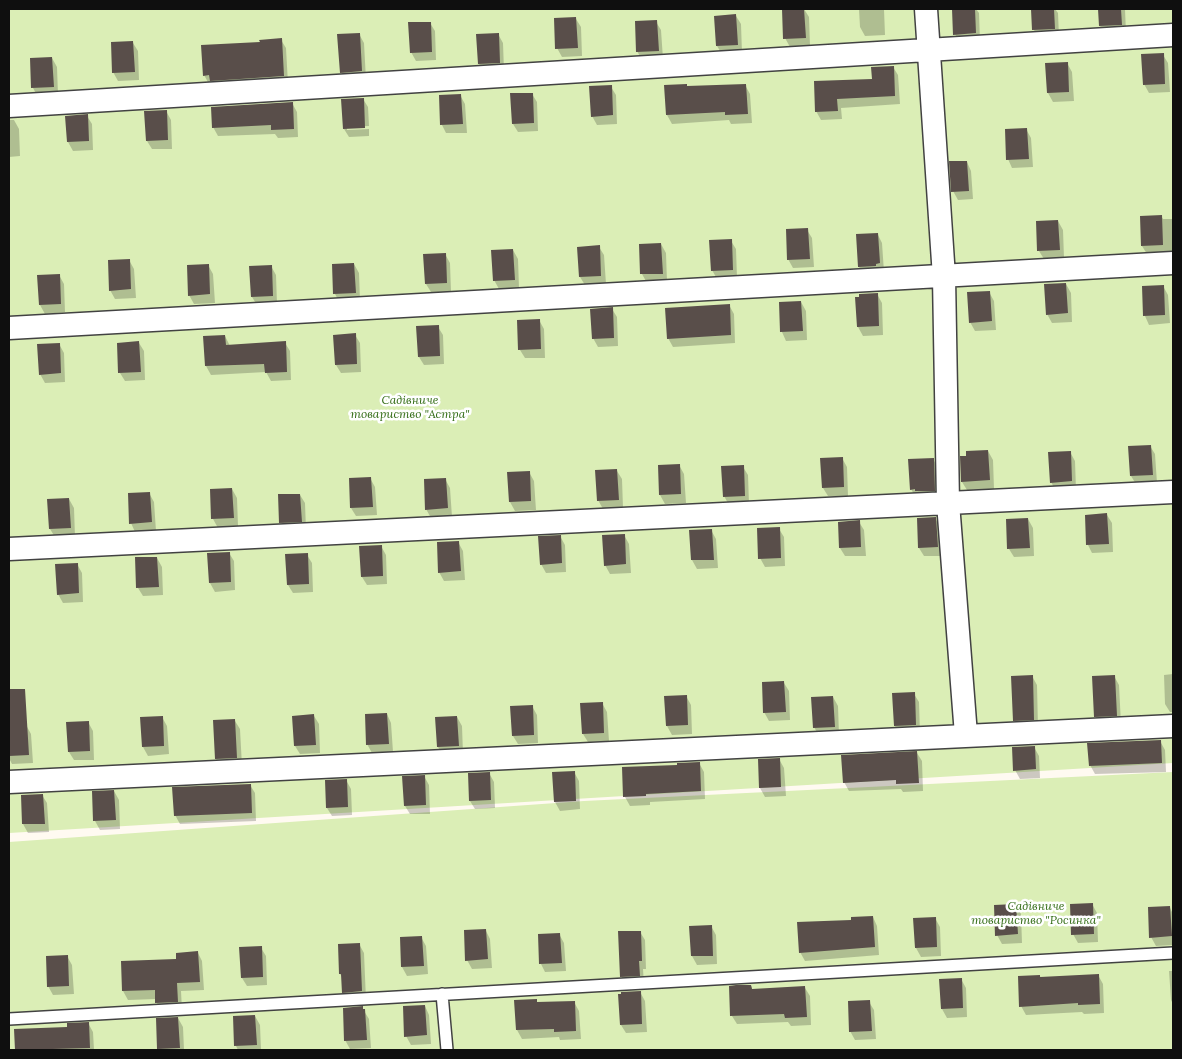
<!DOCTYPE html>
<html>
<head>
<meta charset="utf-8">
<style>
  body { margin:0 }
  #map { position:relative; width:1182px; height:1059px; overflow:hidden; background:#fffaf1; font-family:Lora,serif }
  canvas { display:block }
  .frame { position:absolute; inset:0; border:10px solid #0f0f0f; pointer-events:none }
</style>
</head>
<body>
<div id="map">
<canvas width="1182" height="1059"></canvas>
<div class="frame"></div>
</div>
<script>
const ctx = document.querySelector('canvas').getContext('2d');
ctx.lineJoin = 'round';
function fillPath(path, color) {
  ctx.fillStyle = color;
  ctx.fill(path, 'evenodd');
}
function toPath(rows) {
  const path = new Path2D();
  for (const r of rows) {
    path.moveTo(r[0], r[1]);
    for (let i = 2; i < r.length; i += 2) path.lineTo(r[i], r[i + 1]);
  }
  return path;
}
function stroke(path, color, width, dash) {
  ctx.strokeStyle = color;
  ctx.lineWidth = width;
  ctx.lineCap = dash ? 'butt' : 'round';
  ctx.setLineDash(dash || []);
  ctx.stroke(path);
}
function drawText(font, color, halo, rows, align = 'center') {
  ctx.font = font + ' Lora,serif';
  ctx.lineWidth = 5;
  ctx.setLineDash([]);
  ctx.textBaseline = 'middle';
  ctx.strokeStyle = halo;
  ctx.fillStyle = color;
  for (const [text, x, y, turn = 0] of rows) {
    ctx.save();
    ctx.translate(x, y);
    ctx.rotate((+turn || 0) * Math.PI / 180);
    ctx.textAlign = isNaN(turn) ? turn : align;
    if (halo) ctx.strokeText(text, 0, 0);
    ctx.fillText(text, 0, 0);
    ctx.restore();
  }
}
const green = toPath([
  [9,9,1173,9,1173,763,9,833],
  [1173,772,1173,1050,9,1050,9,842,584,801]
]);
const shadow = toPath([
  [804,9,809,17,810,46,790,47,785,38,783,10],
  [859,9,884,9,885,35,865,36,860,27],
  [953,9,976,9,979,13,980,42,960,43,955,34],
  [1033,9,1055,9,1058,13,1059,37,1039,39,1034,30],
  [1100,9,1125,9,1126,33,1105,35,1100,26],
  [736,16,741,24,742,53,722,54,717,46],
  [576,19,581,27,582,56,562,57,557,48],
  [656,22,661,30,663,59,642,60,637,51],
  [430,23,435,31,436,60,416,61,411,52],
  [359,34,364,43,366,80,346,81,341,72],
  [498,34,503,43,504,71,484,72,479,64],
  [281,40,286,48,288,84,209,84,204,75,261,43],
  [133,43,138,51,139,80,118,81,113,72],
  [1163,55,1168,63,1170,92,1149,93,1144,84],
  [52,58,57,67,58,95,38,97,33,88,31,59],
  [1067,63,1072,72,1074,101,1053,102,1048,93,1047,64],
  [893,67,898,75,900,104,841,108,842,119,821,120,816,111,815,82,873,80],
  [745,85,750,94,752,123,731,124,729,120,672,124,667,115,666,86,687,88],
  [611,87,616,95,617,124,597,125,592,116],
  [532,94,537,102,538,131,518,132,513,124],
  [460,95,465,104,467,133,446,133,442,125],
  [363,99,368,107,369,126,347,127,347,130,369,129,369,136,349,137,344,129],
  [292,103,297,112,298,137,278,138,275,134,218,136,213,127],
  [166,111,171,120,172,149,152,149,147,141],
  [87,116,92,124,93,150,73,151,68,142,67,117],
  [9,120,14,120,19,129,20,156,9,157],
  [1026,129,1031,138,1033,167,1012,168,1008,159],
  [967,162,971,171,973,199,958,200,953,191],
  [1161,216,1163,219,1173,219,1173,253,1147,254,1142,246],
  [1058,221,1063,230,1064,258,1044,259,1039,251],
  [807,230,812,238,814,267,793,268,788,259],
  [857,235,878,235,882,243,884,272,864,276,859,267],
  [731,241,736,249,737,278,717,279,712,270],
  [661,244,666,253,667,282,647,283,642,274,640,245],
  [599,247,604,255,606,284,585,285,580,277],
  [513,250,518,259,519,288,499,289,494,280],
  [445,254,450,263,451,292,431,292,426,284],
  [129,260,134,269,136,298,115,299,110,290],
  [354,264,359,273,360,301,340,303,335,294,333,265],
  [208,265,213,274,215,303,194,304,189,295],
  [271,266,276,275,277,304,257,305,252,297],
  [59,275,64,284,65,312,45,314,40,305,39,276],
  [1066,284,1071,293,1072,322,1052,323,1047,314],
  [1163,286,1168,295,1170,323,1149,325,1145,316,1143,287],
  [989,292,994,301,996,330,975,331,970,322],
  [877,294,882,303,883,335,863,336,858,327,857,298],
  [801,302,806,311,807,340,786,341,782,332,780,303],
  [729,305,734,314,735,343,673,347,668,338],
  [612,309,617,317,618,346,598,347,593,338],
  [539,320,544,329,545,358,525,358,520,350],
  [438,327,443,335,444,364,424,365,419,357],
  [355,335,360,343,361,372,341,373,336,365],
  [225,336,230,346,285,343,290,351,291,380,271,381,266,372,211,375,206,366],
  [139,343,144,351,145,380,125,381,120,373],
  [59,344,64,353,65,382,45,383,40,374],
  [1150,446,1155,454,1157,483,1136,484,1131,476],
  [988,451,993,460,994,489,967,490,962,482],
  [1070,452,1075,461,1076,490,1056,491,1051,482],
  [842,458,847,467,848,496,828,496,823,488],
  [933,459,938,468,939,499,916,498,911,489],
  [679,465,684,474,686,503,665,504,660,495],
  [743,467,748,475,749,504,729,505,724,496],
  [617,471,622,479,623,508,603,509,598,500],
  [529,472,534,481,536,510,515,511,510,502,509,473],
  [370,478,375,487,377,515,356,516,351,508],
  [445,479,450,488,452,517,431,518,426,509],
  [232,489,237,498,238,526,218,528,213,519,211,490],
  [149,493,154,502,156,531,135,532,131,523],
  [300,495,305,503,306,530,286,531,281,522],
  [69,499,74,508,75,537,55,537,50,529],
  [1172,508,1173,508,1173,537],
  [1107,515,1112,523,1113,552,1092,553,1088,545],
  [935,518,940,527,942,556,924,556,919,548],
  [1028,519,1033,528,1034,556,1014,557,1009,549],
  [859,522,864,530,866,556,845,556,840,548],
  [779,529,784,537,785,566,765,567,760,558],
  [711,530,716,539,718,568,697,569,692,560,691,531],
  [624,535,629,544,631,573,610,574,605,565],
  [560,536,565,545,566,572,546,573,541,564],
  [458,542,463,551,465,580,444,581,439,572],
  [381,546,386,555,387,584,367,585,362,577],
  [229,553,234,561,235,590,215,592,210,583],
  [307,555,312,563,313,592,293,593,288,585],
  [157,558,162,567,163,595,143,596,138,588],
  [77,564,82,573,83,602,63,603,58,594],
  [1173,674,1173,712,1170,712,1165,704,1164,675],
  [1032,676,1037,685,1038,728,1019,729,1014,720],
  [1114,676,1119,685,1121,724,1100,725,1095,716],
  [784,683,789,691,790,720,769,721,764,712],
  [914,694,919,702,920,734,900,735,895,726],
  [686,696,691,705,692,734,672,735,667,726],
  [833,697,838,706,839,735,819,736,814,727],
  [602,703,607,712,609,741,588,742,583,734],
  [532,706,537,715,538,743,518,744,513,736],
  [387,714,391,723,393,752,372,753,367,744],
  [314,716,319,724,320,753,300,754,295,746],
  [162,717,167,726,169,754,148,756,143,747,142,718],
  [457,717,462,726,463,754,443,756,438,747,436,718],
  [235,721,240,729,242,766,221,767,216,759],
  [88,722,93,731,94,760,74,760,69,752],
  [26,725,31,734,33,763,12,764,9,758,9,726],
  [1160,741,1165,750,1166,772,1095,774,1090,765],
  [1034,747,1039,756,1040,778,1020,779,1015,770],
  [917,753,922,761,923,791,903,792,901,789,849,791,844,782],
  [779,759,784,768,786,796,765,797,760,788,759,760],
  [699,763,704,772,705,799,650,802,650,805,630,806,625,797,623,768,679,766],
  [574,772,579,781,580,809,560,811,555,802,554,773],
  [489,773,494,782,495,808,475,809,470,801],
  [424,776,429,785,430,814,410,814,405,806],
  [346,780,351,789,352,815,332,816,327,808],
  [250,785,255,793,256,821,180,824,175,815],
  [114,791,119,800,120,829,100,830,95,821,93,792],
  [42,795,47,803,49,832,28,833,23,824,22,796],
  [1092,904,1097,913,1098,942,1078,943,1073,934],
  [1016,905,1021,914,1022,943,1002,944,997,935],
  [1170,908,1173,914,1173,945,1156,946,1151,937],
  [873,917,877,926,879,955,805,961,800,952,852,921],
  [935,918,940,927,941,956,921,957,916,948,914,919],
  [711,926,716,935,717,964,697,965,692,956],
  [486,931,490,939,492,968,472,969,467,960],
  [640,932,645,940,646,969,643,969,644,984,626,985,621,976],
  [559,934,564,943,566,971,545,972,541,964],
  [421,937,426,946,428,974,407,976,402,967,401,938],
  [359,944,364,953,366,1000,348,1001,343,992,343,978,340,974],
  [261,948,266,956,267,985,247,986,242,978],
  [198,953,202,961,204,990,181,991,182,1010,161,1011,157,1003,156,999,128,1000,123,991,122,962,178,960],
  [67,956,72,965,74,994,53,995,48,986],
  [1169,971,1173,971,1173,1004,1171,1000],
  [1098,975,1103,984,1104,1013,1084,1014,1082,1012,1026,1015,1021,1006,1040,976,1041,978],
  [961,979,966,988,967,1017,947,1018,942,1009],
  [751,986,753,991,805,988,810,996,811,1025,791,1026,788,1022,737,1024,732,1016],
  [640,992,645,1001,647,1032,626,1033,621,1025],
  [536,1000,538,1003,574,1002,579,1011,581,1039,560,1040,559,1037,522,1039,517,1030,516,1001],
  [869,1002,874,1010,876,1039,855,1040,850,1031],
  [425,1006,429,1015,431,1044,411,1045,406,1036],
  [364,1011,369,1019,371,1048,350,1049,345,1040],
  [255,1016,260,1025,261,1050,238,1050,236,1046,234,1017],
  [178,1018,183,1027,184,1050,159,1050,159,1049],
  [88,1023,93,1032,94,1050,17,1050,16,1030,68,1028]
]);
const building = toPath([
  [782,9,804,9,806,38,783,39],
  [952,9,975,9,976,33,953,35],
  [1031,9,1054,9,1055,29,1032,30],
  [1098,9,1121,9,1122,25,1099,26],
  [736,14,738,45,716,46,714,16],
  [576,17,578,48,555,49,554,18],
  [657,20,659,51,636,52,635,21],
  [408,22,431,22,432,52,410,53],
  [360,33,362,71,340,73,337,34],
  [499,33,500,63,478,64,476,34],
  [282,38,284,76,210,81,209,75,203,76,201,45,260,42,259,40],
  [133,41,135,72,112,73,111,42],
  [1164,53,1165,84,1143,85,1141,54],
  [52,57,54,87,31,88,30,58],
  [1068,62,1069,92,1047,93,1045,63],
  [894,66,895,96,837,99,838,111,815,112,814,81,872,79,871,67],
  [687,84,687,86,746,84,748,114,725,115,725,112,666,115,664,85],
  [612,85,613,115,591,117,589,86],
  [510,93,533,93,534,123,512,124],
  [461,94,463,124,440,125,439,95],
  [364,98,365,128,343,129,341,99],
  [293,102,294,129,271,130,271,125,212,128,211,107],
  [167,110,168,140,146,141,144,111],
  [88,114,89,141,67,142,65,116],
  [1027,128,1029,159,1006,160,1005,129],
  [949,161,967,161,969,191,951,192],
  [1162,215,1163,245,1141,246,1140,216],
  [1058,220,1060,250,1037,251,1036,221],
  [808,228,810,259,787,260,786,229],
  [878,233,880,263,876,264,876,266,858,267,856,234],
  [732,239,733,270,711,271,709,240],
  [661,243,663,274,640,274,639,244],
  [600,245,601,276,579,277,577,247],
  [513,249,515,280,493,281,491,250],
  [446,253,447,283,425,284,423,254],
  [130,259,131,289,109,291,108,260],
  [354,263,356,293,333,294,332,264],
  [209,264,210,294,188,296,187,265],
  [272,265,273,296,251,297,249,266],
  [60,274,61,304,39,305,37,275],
  [1066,283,1068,313,1046,315,1044,284],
  [1164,285,1165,315,1143,316,1142,286],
  [990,291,992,321,969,323,967,292],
  [878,293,879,326,857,327,855,297,859,297,859,294],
  [801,301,803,331,780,332,779,302],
  [730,304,731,335,667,339,665,308],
  [613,307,614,338,592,339,590,309],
  [540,319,541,349,518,350,517,320],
  [439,325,440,356,418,357,416,326],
  [356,333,357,364,335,365,333,335],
  [225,335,226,345,286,341,287,372,265,373,264,364,205,366,203,336],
  [139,341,141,372,118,373,117,343],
  [60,343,61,373,39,375,37,344],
  [1151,445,1153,475,1130,476,1128,446],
  [988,450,990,480,961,482,960,456,966,456,966,451],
  [1071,451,1072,481,1050,483,1048,452],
  [843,457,844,487,822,488,820,458],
  [934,458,935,491,915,491,915,489,910,490,908,459],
  [680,464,681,494,659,495,658,465],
  [744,465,745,496,723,497,721,466],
  [617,469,619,500,597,501,595,470],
  [530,471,531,501,509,502,507,472],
  [371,477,373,507,350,508,349,478],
  [446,478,448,508,425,510,424,479],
  [232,488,234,518,211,519,210,489],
  [150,492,152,522,129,524,128,493],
  [278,494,300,494,302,522,279,523],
  [69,498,71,528,49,529,47,499],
  [1107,513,1109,544,1086,545,1085,515],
  [936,517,938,547,918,548,917,518],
  [1028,518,1030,548,1007,549,1006,519],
  [860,520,861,547,839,548,838,522],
  [780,527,781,558,758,559,757,528],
  [712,529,714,560,691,560,689,530],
  [625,534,626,564,604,566,602,535],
  [561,535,562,563,540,565,538,536],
  [459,541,461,571,438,573,437,542],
  [382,545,383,576,361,577,359,546],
  [230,552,231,582,209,583,207,553],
  [308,553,309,584,287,585,285,554],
  [135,557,157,557,159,587,136,588],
  [78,563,79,593,57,595,55,564],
  [1033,675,1034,720,1013,721,1011,676],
  [1115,675,1117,716,1094,717,1092,676],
  [784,681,786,712,763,713,762,682],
  [9,689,25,689,29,755,9,756],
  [915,692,916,725,894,726,892,693],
  [687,695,688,725,666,726,664,696],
  [833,696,835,727,813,728,811,697],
  [603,702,604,733,582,734,580,703],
  [533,705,534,735,512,736,510,706],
  [387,713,389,744,366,745,365,714],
  [314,714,316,745,294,746,292,716],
  [163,716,164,746,142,747,140,717],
  [457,716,459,746,437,747,435,717],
  [235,719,237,758,215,759,213,720],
  [89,721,90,751,68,752,66,722],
  [1161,740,1162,763,1089,766,1087,743],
  [1035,746,1036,769,1013,771,1012,747],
  [917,751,919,783,896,784,896,780,843,783,841,755],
  [780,758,781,787,759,788,758,759],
  [700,762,701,791,646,794,646,796,623,797,622,767,677,765,677,763],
  [575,771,576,801,554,802,552,772],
  [490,772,491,800,469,801,468,773],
  [425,775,426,805,404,806,402,776],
  [347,779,348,807,326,808,325,780],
  [251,784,252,813,174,816,172,787],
  [114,790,116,820,93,821,92,791],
  [43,794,45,824,22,824,21,795],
  [1093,903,1094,934,1071,935,1070,904],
  [1016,904,1018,934,995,936,994,905],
  [1170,906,1172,936,1149,938,1148,907],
  [873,916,875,947,799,953,797,922,851,920,851,917],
  [936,917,937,947,915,948,913,918],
  [712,925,713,956,691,956,689,926],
  [486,929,488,959,465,961,464,930],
  [618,931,641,931,642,961,639,961,640,976,620,977],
  [560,933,562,963,539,964,538,934],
  [422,936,424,966,401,967,400,937],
  [360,943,362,991,342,993,341,974,339,974,338,944],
  [262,946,263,977,241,978,239,947],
  [198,951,200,982,177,983,178,1002,155,1003,155,990,122,991,121,961,176,959,176,953],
  [68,955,69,986,47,987,46,956],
  [1099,974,1100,1004,1078,1005,1078,1003,1019,1007,1018,976,1040,975,1040,977],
  [962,978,963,1008,941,1009,939,979],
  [736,985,751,985,752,989,805,986,807,1017,785,1018,784,1014,730,1016,729,986],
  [641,991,642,1024,620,1025,618,994,621,994,621,992],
  [537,999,537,1002,575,1001,576,1031,554,1032,554,1029,516,1030,514,1000],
  [870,1000,872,1031,849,1032,848,1001],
  [425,1005,427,1035,404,1037,403,1006],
  [363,1006,363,1009,365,1009,367,1040,344,1041,343,1008],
  [255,1015,257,1045,234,1046,233,1016],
  [178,1017,180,1048,157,1049,156,1018],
  [89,1022,90,1048,15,1050,14,1029,67,1027,67,1023]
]);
const lane = toPath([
  [442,994,447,1050],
  [9,1019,1173,953]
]);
const street = toPath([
  [926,9,944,277,948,503,966,735],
  [9,106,1173,35],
  [9,328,1173,263],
  [9,549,1173,492],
  [9,782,1173,726]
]);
const parkNames = [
  ["Садівниче",410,401],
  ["товариство \"Астра\"",410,415],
  ["Садівниче",1036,907],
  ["товариство \"Росинка\"",1036,921]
];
fillPath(green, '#dbeeb6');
fillPath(shadow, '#0003');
fillPath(building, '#594e4a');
stroke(lane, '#424242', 14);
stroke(street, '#424242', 25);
stroke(lane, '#fff', 11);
stroke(street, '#fff', 22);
drawText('italic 12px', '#356e18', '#fff', parkNames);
</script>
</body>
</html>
